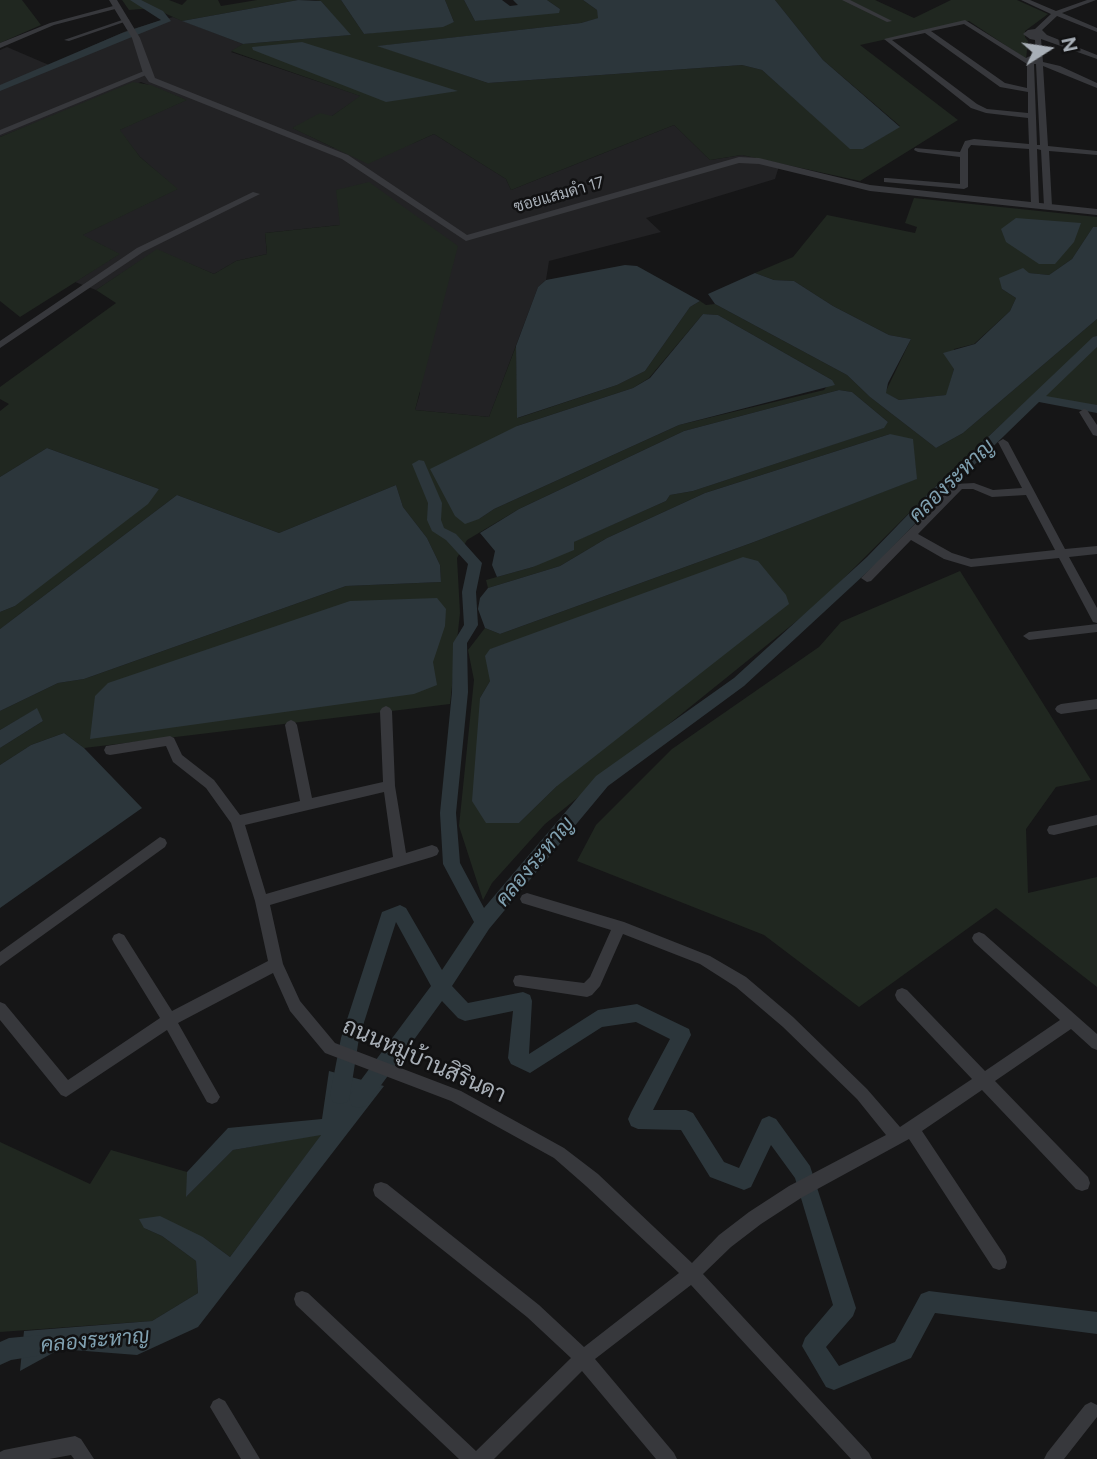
<!DOCTYPE html>
<html>
<head>
<meta charset="utf-8">
<style>
  body { margin:0 }
  #map { position:relative; width:1097px; height:1459px; overflow:hidden; background:#161617; font-family:Figtree,sans-serif }
  canvas { display:block }
  .north { position:absolute; left:1013px; top:14px; width:70px; height:70px; -webkit-text-stroke:5px #111112; paint-order:stroke; rotate:78deg; font-size:19px; font-weight:700; line-height:28px; text-align:center; color:#a8afb7 }
  .north::after { content:''; display:block; margin:auto; width:24px; height:32px; background:#a8afb7; clip-path:polygon(50% 0,100% 100%,50% 72%,0 100%) }
</style>
</head>
<body>
<div id="map">
<canvas width="1097" height="1459"></canvas>
<div class="north">N</div>
</div>
<script>
const ctx = document.querySelector('canvas').getContext('2d');
ctx.lineJoin = 'round';
function fillPath(path, color) {
  ctx.fillStyle = color;
  ctx.fill(path, 'evenodd');
}
function toPath(rows) {
  const path = new Path2D();
  for (const r of rows) {
    path.moveTo(r[0], r[1]);
    for (let i = 2; i < r.length; i += 2) path.lineTo(r[i], r[i + 1]);
  }
  return path;
}
function drawText(font, color, halo, rows, align = 'center') {
  ctx.font = font + ' Figtree,Sarabun,sans-serif';
  ctx.lineWidth = 5;
  ctx.setLineDash([]);
  ctx.textBaseline = 'middle';
  ctx.strokeStyle = halo;
  ctx.fillStyle = color;
  for (const [text, x, y, turn = 0] of rows) {
    ctx.save();
    ctx.translate(x, y);
    ctx.rotate((+turn || 0) * Math.PI / 180);
    ctx.textAlign = isNaN(turn) ? turn : align;
    if (halo) ctx.strokeText(text, 0, 0);
    ctx.fillText(text, 0, 0);
    ctx.restore();
  }
}
const built = toPath([
  [173,17,243,44,231,52,361,96,332,116,293,128,334,148,414,143,434,134,506,179,511,190,674,125,710,160,742,155,780,163,775,179,646,218,661,232,549,261,546,280,538,287,489,417,415,410,420,393,340,225,265,233,267,254,236,261,214,274,157,250,96,290,75,282,119,254,82,235,177,189,140,157,119,130,186,100,141,82,0,137,0,50,7,47,49,65,126,31]
]);
const green = toPath([
  [0,0,22,0,41,25,0,43],
  [122,0,169,0,182,5,187,0,218,0,221,6,257,0,298,0,182,21,153,8,129,10],
  [315,0,341,0,364,34,454,22,445,0,464,0,475,21,560,9,547,0,583,0,597,10,599,18,581,23,379,46,488,83,742,65,762,70,850,148,863,149,900,126,823,60,775,0,875,0,914,18,951,0,1017,0,1048,14,1025,31,1025,37,1028,41,1026,59,969,21,860,45,958,120,860,181,742,155,710,160,674,125,511,190,506,179,434,134,368,164,292,128,320,113,332,116,360,96,231,51,243,44,350,35,321,1],
  [133,82,151,85,187,100,120,130,140,157,178,189,83,235,120,254,20,317,0,301,0,137],
  [369,182,458,246,415,410,489,417,516,346,518,418,617,385,645,371,690,307,700,301,706,305,715,304,847,375,870,397,936,448,963,433,1097,319,1097,412,1040,400,1033,395,950,472,819,603,545,824,492,883,483,900,459,826,474,680,468,650,485,628,500,634,754,542,916,479,915,463,890,434,705,493,607,538,560,566,488,588,486,580,533,567,573,542,666,501,670,495,693,491,883,428,888,422,852,392,839,390,684,431,519,509,467,540,457,558,460,613,450,704,84,748,64,733,31,745,0,765,0,748,43,721,36,709,0,730,0,711,58,683,84,679,346,586,441,582,440,565,427,538,403,507,396,485,279,533,177,495,0,629,0,612,15,606,159,489,47,448,0,477,0,411,9,404,0,399,0,387,116,303,96,290,157,249,214,274,236,261,267,254,265,233,340,225,336,190],
  [703,314,718,315,832,380,824,390,679,425,494,509,479,519,517,426,633,388,649,378],
  [505,644,557,786,519,823,480,698,490,681,491,649],
  [914,198,1097,217,1097,227,1093,227,1072,259,1049,275,1028,273,1002,289,1016,298,1010,311,974,344,954,349,954,369,947,395,899,400,885,393,911,339,889,335,833,306,794,281,774,280,755,273,793,257,827,215,915,233,917,227,905,223],
  [960,571,1091,780,1056,787,1026,829,1028,893,1097,877,1097,987,996,908,859,1007,764,935,577,861,596,825,672,749,819,647,841,622],
  [322,1134,230,1257,203,1237,144,1228,162,1236,196,1261,198,1293,152,1321,0,1332,0,1142,90,1184,111,1150,187,1172,187,1196,233,1150]
]);
const water = toPath([
  [298,0,321,1,351,35,243,44,182,21],
  [341,0,445,0,454,22,443,27,364,34],
  [464,0,502,0,510,6,518,5,513,0,547,0,560,9,559,13,475,21],
  [583,0,775,0,823,60,900,127,863,149,850,149,762,70,742,65,488,83,377,46,581,23,598,18,597,10],
  [302,42,458,91,386,102,253,50,252,47],
  [1016,218,1081,223,1074,242,1055,264,1039,264,1006,242,1001,229],
  [1093,227,1097,227,1097,319,963,433,936,448,870,397,847,375,715,304,708,294,755,273,774,280,794,281,833,306,889,335,911,339,888,383,886,393,899,400,946,395,954,369,943,353,975,344,1010,311,1016,298,1002,289,999,278,1023,268,1029,273,1049,275,1072,259],
  [625,265,637,266,700,301,690,307,645,371,617,385,517,418,516,346,538,287,546,280],
  [703,314,718,315,832,380,835,385,679,425,494,509,479,519,465,524,455,516,430,469,517,426,633,388,650,378],
  [839,390,852,392,888,422,884,428,693,491,670,495,666,501,574,542,574,550,533,567,497,577,492,565,495,551,480,533,519,509,684,431],
  [890,434,913,439,917,479,754,542,500,634,485,628,478,609,480,598,488,588,560,566,607,538,705,493],
  [47,448,159,489,148,504,15,606,0,612,0,477],
  [396,485,403,507,427,538,440,565,441,582,346,586,84,679,58,683,0,711,0,629,177,495,279,533],
  [743,557,758,561,786,595,789,604,557,786,519,823,486,823,472,801,480,698,490,681,485,656,490,649],
  [437,598,446,609,445,626,433,662,437,685,414,694,90,739,95,696,108,683,350,601],
  [37,708,43,721,0,748,0,730],
  [64,733,84,748,142,808,0,908,0,765,31,745],
  [329,1071,384,1086,198,1327,137,1355,60,1349,20,1371,24,1331,152,1321,198,1293,196,1261,162,1236,144,1228,139,1219,160,1216,203,1237,230,1257,321,1135,233,1150,186,1197,187,1172,228,1128,322,1119]
]);
const canal = toPath([
  [130,0,141,0,163,11,171,21,0,91,0,85,122,33,161,20,130,0],
  [1097,336,1097,347,1046,396,1097,405,1097,413,1039,402,937,501,877,563,744,686,608,786,489,929,452,986,468,1003,523,992,530,995,532,1001,529,1054,598,1010,637,1004,689,1029,691,1035,653,1110,686,1110,693,1113,724,1162,739,1168,762,1119,769,1116,776,1119,810,1166,856,1308,853,1316,826,1347,839,1366,895,1342,921,1294,929,1291,1097,1312,1097,1334,935,1313,911,1358,834,1390,826,1387,802,1346,805,1338,833,1305,795,1178,771,1145,751,1187,744,1190,710,1177,681,1130,638,1129,631,1126,628,1119,631,1112,670,1039,636,1022,602,1027,530,1073,511,1064,508,1058,513,1011,465,1021,458,1018,442,1001,366,1106,359,1108,352,1106,349,1099,352,1092,431,986,396,922,359,1038,350,1095,347,1102,340,1104,333,1102,330,1095,341,1038,382,912,400,905,406,908,442,970,474,922,443,864,440,813,452,692,453,643,464,625,462,592,468,564,446,540,432,531,427,520,428,503,412,464,419,460,424,461,442,503,441,520,444,528,456,534,482,563,476,592,478,625,467,643,468,692,456,813,460,863,484,908,596,776,734,678,867,557,927,495,1093,337,1097,336],
  [41,1335,49,1338,52,1346,49,1354,11,1360,0,1365,0,1342,9,1338,41,1335]
]);
const minor = toPath([
  [842,0,850,0,892,21,887,22,842,0],
  [1021,0,1030,0,1056,11,1087,0,1096,0,1062,13,1097,28,1097,32,1057,16,1042,30,1047,35,1097,55,1097,59,1041,39,1043,62,1060,66,1097,83,1097,88,1043,66,1048,146,1097,151,1097,155,1049,151,1052,206,1048,208,1044,206,1041,150,1037,149,1039,204,1035,206,1031,204,1029,149,971,145,968,149,968,187,964,189,884,182,884,178,887,178,960,184,960,157,918,152,914,150,915,148,960,152,965,141,974,139,1029,144,1028,118,986,113,971,108,884,39,965,20,1026,58,1030,56,1036,60,1035,40,1030,39,1023,34,1028,30,1035,29,1051,14,1021,0],
  [964,24,1027,64,1027,88,1005,83,931,31,964,24],
  [925,33,1000,87,1028,92,1028,113,987,109,977,104,892,40,925,33],
  [1034,64,1036,64,1040,145,1037,145,1034,64],
  [117,5,120,7,119,8,54,25,0,48,0,43,50,23,117,5],
  [125,19,130,20,69,41,64,40,125,19],
  [144,71,151,73,0,135,0,130,144,71],
  [253,192,260,194,143,252,0,348,0,341,137,248,253,192],
  [1084,409,1087,410,1097,425,1097,436,1093,435,1079,412,1084,409],
  [1003,439,1008,442,1065,549,1097,546,1097,554,1069,557,1097,608,1097,623,1093,622,1059,558,971,567,944,559,911,540,871,581,867,582,861,578,955,484,974,483,993,490,1022,488,998,442,1003,439],
  [962,489,973,489,992,497,1026,495,1055,550,971,559,952,553,918,534,962,489],
  [1097,624,1097,632,1029,640,1023,636,1029,632,1097,624],
  [1097,699,1097,709,1061,714,1057,712,1055,709,1057,706,1061,704,1097,699],
  [386,706,390,708,392,711,395,786,406,853,432,845,437,847,439,851,437,855,432,857,270,905,283,964,300,1001,335,1043,461,1091,564,1148,598,1174,692,1263,719,1235,749,1212,789,1186,886,1135,857,1099,783,1027,736,987,700,964,623,934,600,986,592,995,587,997,515,986,513,981,515,976,520,975,584,983,590,977,611,930,522,903,520,899,522,895,527,893,624,922,710,956,746,977,793,1017,867,1089,900,1127,972,1079,897,1000,895,995,897,990,902,988,907,990,985,1071,1060,1020,974,942,972,938,974,934,979,932,984,934,1097,1034,1097,1050,1092,1048,1071,1029,995,1081,1088,1177,1090,1183,1088,1189,1082,1191,1076,1189,982,1090,922,1131,1005,1256,1007,1262,1005,1268,999,1270,993,1268,909,1139,801,1198,761,1224,731,1247,703,1274,869,1453,872,1459,851,1459,691,1285,595,1359,674,1453,677,1459,656,1459,582,1371,494,1459,459,1459,296,1305,294,1299,296,1293,302,1291,308,1293,476,1451,571,1358,527,1317,375,1196,373,1190,375,1184,381,1182,387,1184,539,1305,584,1347,679,1273,586,1186,554,1158,451,1101,325,1053,290,1011,273,973,178,1023,220,1097,217,1102,212,1104,207,1102,167,1030,66,1097,61,1095,0,1020,0,1002,5,1004,68,1080,160,1018,114,943,112,939,114,935,119,933,124,935,172,1011,268,961,255,901,231,823,206,788,173,762,166,746,110,755,106,754,104,750,106,746,170,736,174,738,182,755,214,780,240,815,300,801,285,725,287,722,291,720,295,722,297,725,312,798,383,782,380,711,382,708,386,706],
  [384,792,393,857,266,894,245,825,384,792],
  [1097,815,1097,825,1054,835,1049,834,1047,830,1049,826,1054,825,1097,815],
  [160,837,165,839,167,843,165,847,0,966,0,952,160,837],
  [219,1398,225,1401,260,1459,241,1459,210,1407,213,1401,219,1398],
  [1091,1402,1097,1405,1097,1417,1064,1459,1044,1459,1047,1453,1085,1405,1091,1402],
  [75,1436,81,1439,94,1459,74,1459,71,1455,49,1459,0,1459,0,1452,4,1450,75,1436]
]);
const tertiary = toPath([
  [109,0,117,0,140,38,155,78,348,155,467,235,739,157,759,158,870,185,1097,209,1097,215,870,191,759,164,739,163,466,241,342,159,149,82,143,73,132,38,109,0]
]);
const farStreetnames = [
  ["ซอยแสมดำ 17",559,195,-16]
];
const waterNames = [
  ["คลองระหาญ",952,481,-44],
  ["คลองระหาญ",535,862,-50],
  ["คลองระหาญ",95,1341,-5]
];
const nearStreetnames = [
  ["ถนนหมู่บ้านสิรินดา",424,1061,24]
];
fillPath(built, '#222224');
fillPath(green, '#202720');
fillPath(water, '#2c363b');
fillPath(canal, '#2c363b');
fillPath(minor, '#37383c');
fillPath(tertiary, '#37383c');
drawText('16px', '#a8afb7', '#111112', farStreetnames);
drawText('italic 21px', '#80a1b1', '#111112', waterNames);
drawText('23px', '#a8afb7', '#111112', nearStreetnames);
</script>
</body>
</html>
